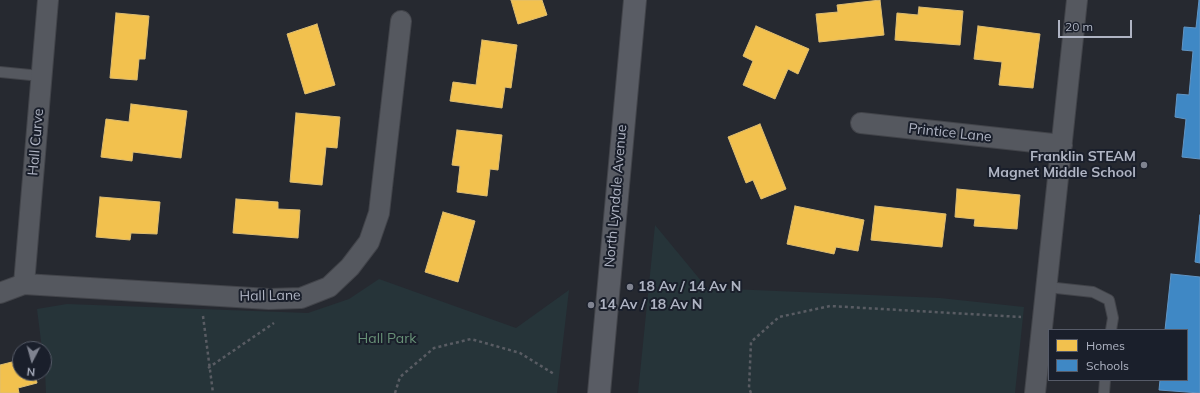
<!DOCTYPE html>
<html>
<head>
<meta charset="utf-8">
<style>
  body { margin:0 }
  #map { position:relative; width:1200px; height:393px; overflow:hidden; background:#262930; font-family:Mulish,sans-serif }
  canvas { display:block }
  .legend { position:absolute; left:1048px; top:329px; width:140px; height:52px; box-sizing:border-box; background:#1a1f2b; border:1px solid #565b68; margin:0; padding:5px 7px; list-style:none; font-size:12px; color:#afb4c3 }
  .legend li { display:flex; align-items:center; gap:8px; height:20px }
  .legend b { width:20px; border:1px solid #565b68 }
  .north { position:absolute; left:12px; top:341px; width:40px; height:40px; box-sizing:border-box; background:#1a1f2b; border:1px solid #565b68; border-radius:50%; rotate:186deg; font-size:11px; font-weight:700; line-height:16px; text-align:center; color:#afb4c3 }
  .north::after { content:''; display:block; margin:auto; width:14px; height:18px; background:#7f8390; clip-path:polygon(50% 0,100% 100%,50% 72%,0 100%) }
  .scale { position:absolute; left:1058px; top:20px; width:74px; height:18px; box-sizing:border-box; border:2px solid #afb4c3; border-top:0; padding-left:5px; font-size:12px; line-height:14px; white-space:nowrap; color:#afb4c3; -webkit-text-stroke:3px #1a1f2b; paint-order:stroke }
</style>
</head>
<body>
<div id="map">
<canvas width="1200" height="393"></canvas>
<ul class="legend">
<li><b style="height:11px;background:#f2c14e"></b>Homes</li>
<li><b style="height:11px;background:#3f88c5"></b>Schools</li>
</ul>
<div class="north">N</div>
<div class="scale">20 m</div>
</div>
<script>
const ctx = document.querySelector('canvas').getContext('2d');
ctx.lineJoin = 'round';
function fillPath(path, color) {
  ctx.fillStyle = color;
  ctx.fill(path, 'evenodd');
}
function toPath(rows) {
  const path = new Path2D();
  for (const r of rows) {
    path.moveTo(r[0], r[1]);
    for (let i = 2; i < r.length; i += 2) path.lineTo(r[i], r[i + 1]);
  }
  return path;
}
function stroke(path, color, width, dash) {
  ctx.strokeStyle = color;
  ctx.lineWidth = width;
  ctx.lineCap = dash ? 'butt' : 'round';
  ctx.setLineDash(dash || []);
  ctx.stroke(path);
}
function drawText(font, color, halo, rows, align = 'center') {
  ctx.font = font + ' Mulish,sans-serif';
  ctx.lineWidth = 4;
  ctx.setLineDash([]);
  ctx.textBaseline = 'middle';
  ctx.strokeStyle = halo;
  ctx.fillStyle = color;
  for (const [text, x, y, turn = 0] of rows) {
    ctx.save();
    ctx.translate(x, y);
    ctx.rotate((+turn || 0) * Math.PI / 180);
    ctx.textAlign = isNaN(turn) ? turn : align;
    if (halo) ctx.strokeText(text, 0, 0);
    ctx.fillText(text, 0, 0);
    ctx.restore();
  }
}
const green = toPath([
  [655,225,707,288,940,298,1024,307,1015,393,638,393],
  [379,279,516,328,569,290,557,393,46,393,44,349,42,349,37,309,67,304,308,313,349,299]
]);
const homes = toPath([
  [511,0,542,0,547,15,518,24,511,0],
  [880,0,884,35,819,42,816,14,838,12,837,5,880,0],
  [919,7,963,11,960,45,895,40,897,13,918,15,919,7],
  [116,13,149,16,145,59,139,59,137,80,110,78,116,13],
  [317,24,335,85,305,94,287,34,317,24],
  [756,26,809,49,798,74,788,69,775,99,743,85,753,61,743,56,756,26],
  [978,26,1040,34,1033,88,999,85,1002,62,974,59,978,26],
  [482,40,517,45,511,88,505,87,502,108,450,101,453,82,476,85,482,40],
  [131,104,187,111,181,158,133,152,132,161,101,157,106,119,129,122,131,104],
  [296,113,340,117,337,148,326,147,322,185,290,182,296,113],
  [760,124,786,189,761,199,753,180,746,183,728,137,760,124],
  [457,130,502,135,498,170,490,169,487,196,457,192,460,166,452,165,457,130],
  [957,189,1020,195,1017,229,974,226,975,219,955,217,957,189],
  [100,197,160,202,157,234,131,233,130,240,96,237,100,197],
  [236,199,278,202,278,209,300,210,298,238,233,233,236,199],
  [795,206,864,220,858,251,836,247,834,254,787,244,795,206],
  [875,206,946,214,942,247,871,240,875,206],
  [443,212,475,221,458,282,425,272,443,212],
  [20,360,20,373,35,373,37,383,18,388,19,393,0,393,0,365,20,360]
]);
const schools = toPath([
  [1199,0,1200,0,1200,159,1182,157,1186,119,1175,117,1177,94,1189,95,1193,51,1182,50,1184,27,1196,28,1199,0],
  [1200,215,1200,263,1195,262,1200,215],
  [1171,274,1200,277,1200,393,1159,390,1160,380,1187,380,1187,330,1165,330,1171,274]
]);
const path = toPath([
  [203,316,213,393],
  [208,368,274,323],
  [395,393,400,377,434,348,471,339,520,353,554,374],
  [751,393,749,388,751,342,779,317,830,306,1021,317]
]);
const lane = toPath([
  [0,72,41,76],
  [1047,287,1093,292,1109,300,1113,318,1111,330],
  [1104,393,1105,380]
]);
const street = toPath([
  [861,123,1062,145],
  [24,284,48,0],
  [0,293,24,284,269,299,301,298,329,287,350,267,369,242,379,213,401,21],
  [1035,393,1077,0]
]);
const secondary = toPath([
  [599,393,635,0]
]);
const markers = [
  [1144,165,4,"#7f8390"],
  [630,287,4,"#7f8390"],
  [591,305,4,"#7f8390"]
];
const streetNames = [
  ["Printice Lane",950,133,6],
  ["Hall Curve",36,142,-85],
  ["North Lyndale Avenue",616,196,-85],
  ["Hall Lane",270,296,-1]
];
const poiNames = [
  ["Franklin STEAM",1136,157,"right"],
  ["Magnet Middle School",1136,173,"right"],
  ["18 Av / 14 Av N",638,287],
  ["14 Av / 18 Av N",599,305]
];
const parkNames = [
  ["Hall Park",387,339]
];
fillPath(green, '#263439');
fillPath(homes, '#f2c14e');
stroke(homes, '#debd71', 1);
fillPath(schools, '#3f88c5');
stroke(schools, '#6195c4', 1);
stroke(lane, '#42444a', 12);
stroke(street, '#42444a', 22);
stroke(secondary, '#42444a', 24);
stroke(path, '#595c63', 2.5, [3, 3]);
stroke(lane, '#55585f', 10);
stroke(street, '#55585f', 20);
stroke(secondary, '#595c64', 22);
for (const [x, y, r, color] of markers) {
  const dot = new Path2D();
  dot.arc(x, y, r, 0, 2 * Math.PI);
  ctx.fillStyle = color;
  ctx.fill(dot);
  stroke(dot, '#1a1f2b', 1.5);
}
drawText('14px', '#afb4c3', '#1a1f2b', streetNames);
drawText('bold 14px', '#afb4c3', '#1a1f2b', poiNames, 'left');
drawText('14px', '#689177', '#1a1f2b', parkNames);
</script>
</body>
</html>
